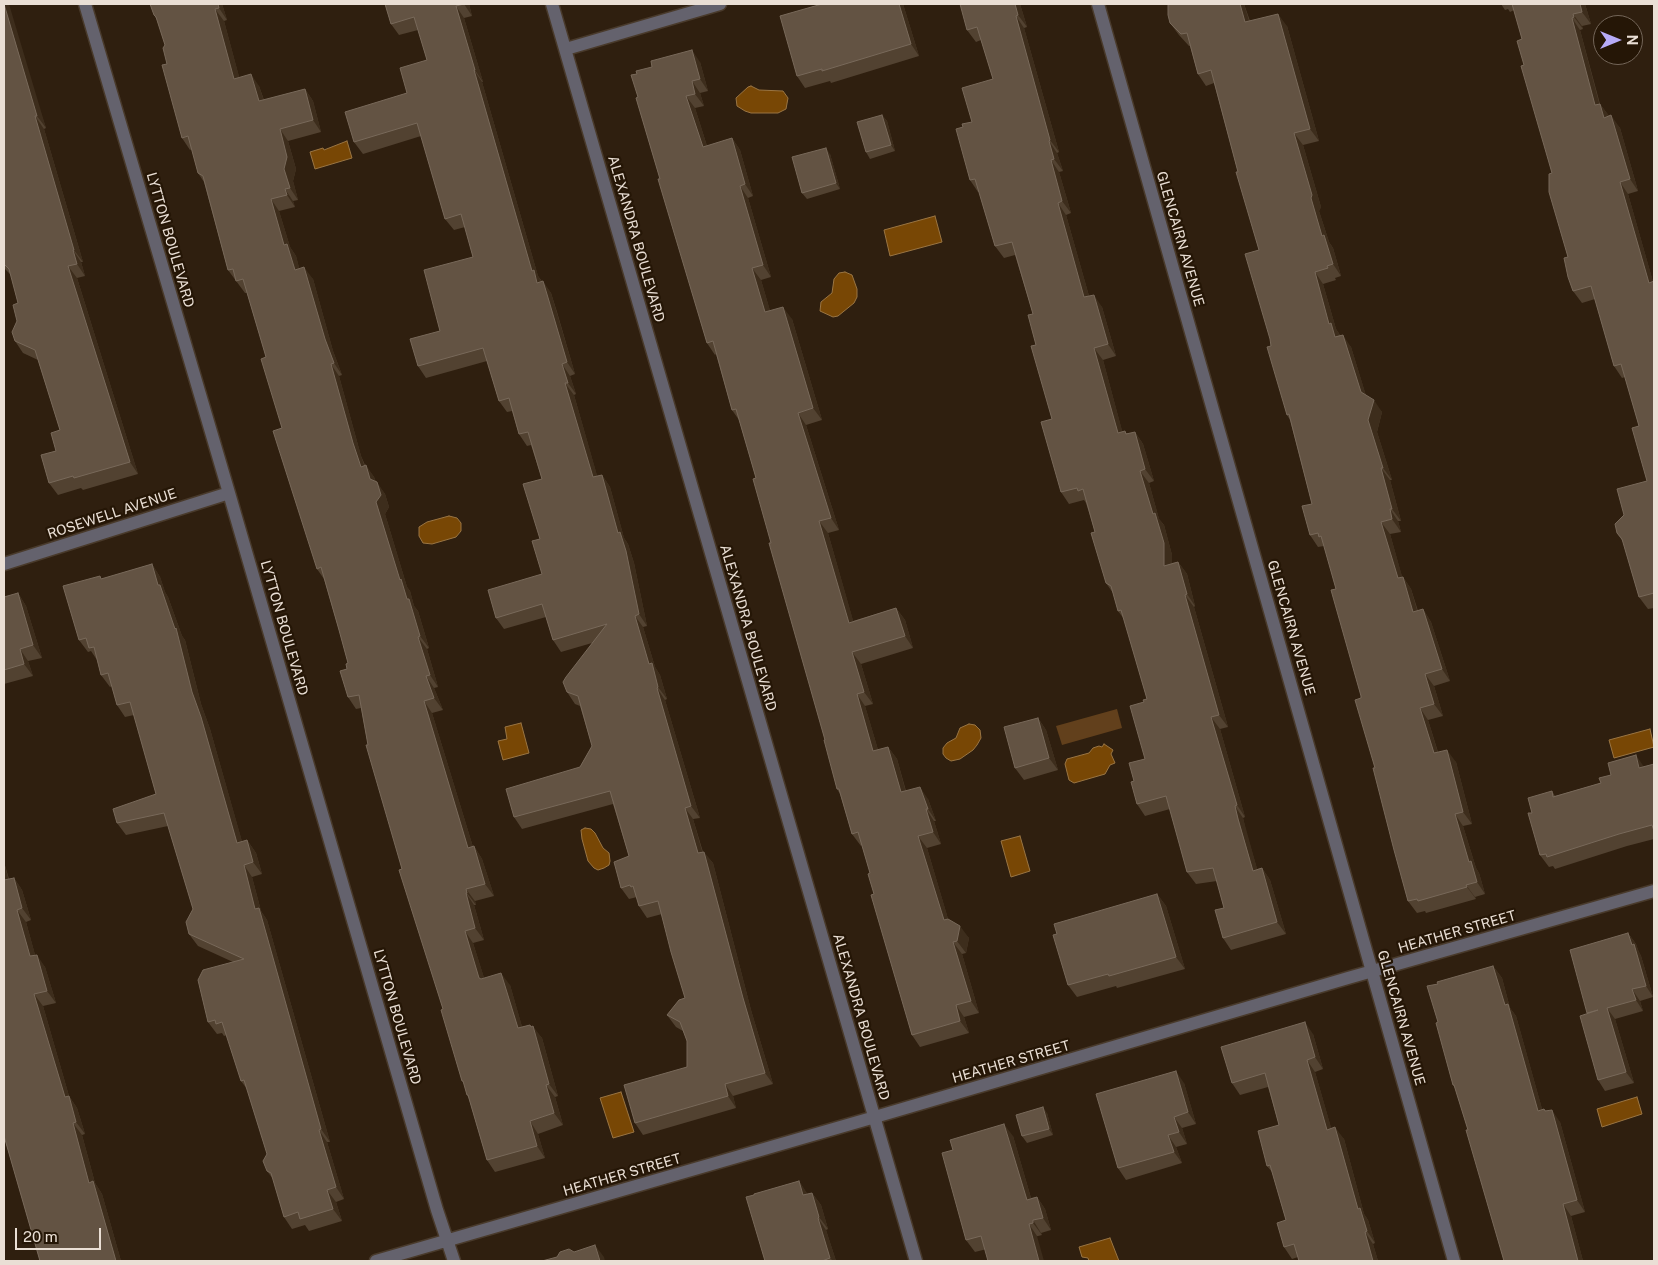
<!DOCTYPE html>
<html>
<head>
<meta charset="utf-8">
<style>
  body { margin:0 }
  #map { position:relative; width:1658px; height:1265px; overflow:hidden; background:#2f1f0f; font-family:"Public Sans",sans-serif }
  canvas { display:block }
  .frame { position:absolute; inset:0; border:5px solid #eadfd5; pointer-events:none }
  .north { position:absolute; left:1593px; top:15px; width:50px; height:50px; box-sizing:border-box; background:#251606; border:1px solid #746659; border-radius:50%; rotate:90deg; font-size:14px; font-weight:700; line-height:20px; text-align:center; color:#eadfd5 }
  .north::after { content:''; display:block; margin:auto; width:18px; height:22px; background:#b7abf7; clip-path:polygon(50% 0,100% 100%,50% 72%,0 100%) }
  .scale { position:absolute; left:15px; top:1228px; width:86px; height:22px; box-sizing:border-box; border:2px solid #eadfd5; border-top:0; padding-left:6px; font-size:15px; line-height:18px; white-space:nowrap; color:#eadfd5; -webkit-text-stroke:4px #251606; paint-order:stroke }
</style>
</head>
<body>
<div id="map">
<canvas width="1658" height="1265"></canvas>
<div class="frame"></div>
<div class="north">N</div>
<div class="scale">20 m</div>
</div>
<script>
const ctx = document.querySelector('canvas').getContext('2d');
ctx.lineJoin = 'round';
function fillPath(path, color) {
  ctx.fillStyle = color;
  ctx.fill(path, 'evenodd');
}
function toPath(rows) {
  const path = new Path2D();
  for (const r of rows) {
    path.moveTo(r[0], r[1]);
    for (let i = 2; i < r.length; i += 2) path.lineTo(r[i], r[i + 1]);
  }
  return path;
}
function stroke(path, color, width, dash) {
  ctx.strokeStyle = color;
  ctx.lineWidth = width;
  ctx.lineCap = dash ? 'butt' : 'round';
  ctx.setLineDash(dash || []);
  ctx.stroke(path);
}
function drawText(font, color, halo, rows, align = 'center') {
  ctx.font = font + ' "Public Sans",sans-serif';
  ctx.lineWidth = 4.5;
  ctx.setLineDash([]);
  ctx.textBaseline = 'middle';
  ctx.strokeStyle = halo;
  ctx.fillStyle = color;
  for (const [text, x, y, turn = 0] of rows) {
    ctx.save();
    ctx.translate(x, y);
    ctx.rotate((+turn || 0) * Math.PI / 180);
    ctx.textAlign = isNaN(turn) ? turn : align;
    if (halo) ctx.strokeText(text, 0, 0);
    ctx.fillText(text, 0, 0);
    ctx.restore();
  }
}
const green = toPath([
  [1117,709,1122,728,1062,745,1056,726]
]);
const water = toPath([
  [751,86,759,90,783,91,788,98,786,109,778,113,751,113,745,111,737,106,736,98,748,87,751,86],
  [347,141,352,158,315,169,310,152,323,148,324,150,347,141],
  [935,216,942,242,890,256,884,230,935,216],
  [845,272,852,275,857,289,857,297,854,303,838,316,833,317,820,311,821,302,832,293,834,279,839,273,845,272],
  [449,516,457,518,461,523,461,531,456,537,432,544,423,543,419,536,419,527,427,522,449,516],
  [521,723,529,753,503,760,498,741,507,739,505,727,521,723],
  [969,724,975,725,980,730,981,738,977,745,973,750,960,759,951,761,946,758,943,754,943,748,947,743,956,738,960,728,969,724],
  [1650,729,1654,747,1614,758,1609,740,1650,729],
  [1104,744,1113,750,1111,754,1115,763,1110,765,1105,774,1074,783,1069,780,1065,764,1067,759,1089,753,1093,748,1099,746,1102,747,1104,744],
  [585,828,591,829,595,833,603,848,609,853,610,861,609,865,604,868,598,870,594,868,588,861,582,839,581,830,585,828],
  [1020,836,1030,871,1011,877,1001,841,1020,836],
  [621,1092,634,1132,613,1138,600,1098,621,1092],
  [1637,1097,1642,1114,1602,1127,1597,1109,1637,1097],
  [1110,1238,1119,1261,1089,1261,1088,1258,1082,1257,1079,1247,1110,1238]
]);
const minor = toPath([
  [85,4,229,493,437,1210,454,1261],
  [552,4,916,1261],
  [566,49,720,4],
  [4,564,229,493],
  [376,1261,875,1117,1348,978,1654,891]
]);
const tertiary = toPath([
  [1098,4,1454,1261]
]);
const wall = toPath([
  [4,4,46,128,44,129,83,262,81,262,85,276,77,278,138,474,83,490,81,488,58,495,49,483,60,430,38,360,23,353,15,341,17,321,18,303,11,275,4,268],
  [222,4,227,20,224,21,239,77,259,86,264,100,305,89,313,101,321,132,288,141,296,169,293,181,298,200,293,201,295,207,279,211,290,247,296,256,299,268,313,279,333,351,342,375,339,376,361,456,365,465,374,477,376,482,385,494,389,507,385,514,407,587,410,591,414,606,418,611,429,648,427,649,438,687,434,688,443,710,432,713,473,847,474,846,482,859,494,896,475,901,476,905,474,905,484,940,473,943,484,978,510,985,522,1027,530,1025,542,1038,558,1096,555,1097,563,1125,538,1134,545,1158,495,1172,487,1160,469,1099,467,1095,464,1084,462,1081,443,1009,402,869,368,745,361,708,356,709,348,697,347,669,348,663,339,630,324,579,317,569,282,428,266,357,247,293,245,293,228,270,204,182,198,173,192,149,190,150,182,138,167,64,165,45,157,20,154,15],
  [385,4,469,4,472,16,464,18,483,82,482,82,538,276,551,293,557,312,575,374,570,376,576,394,574,395,597,476,602,475,610,487,624,538,628,544,634,563,647,626,643,627,655,667,660,675,667,699,665,700,700,818,693,819,703,852,713,863,751,1010,773,1084,733,1096,736,1108,643,1135,635,1123,687,1067,687,1041,683,1031,676,1027,667,1015,685,998,662,914,647,918,639,906,637,897,629,899,621,888,629,856,613,804,522,829,514,817,580,767,592,746,580,706,575,704,567,692,592,643,561,652,553,640,546,617,504,629,496,618,542,574,540,539,542,479,531,445,527,446,519,434,512,411,507,412,499,401,487,361,426,378,418,366,440,331,473,257,465,227,454,230,445,219,421,136,363,154,354,142,407,93,427,60,418,30,399,35,391,24],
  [822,4,903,4,919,56,831,83,830,81,805,88,797,76],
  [1020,4,1027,27,1024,28,1059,152,1057,153,1063,171,1059,172,1071,213,1066,215,1089,296,1102,307,1116,356,1103,360,1122,431,1128,434,1135,432,1143,444,1154,481,1149,483,1159,519,1164,525,1172,555,1172,563,1178,562,1187,574,1195,606,1194,607,1228,727,1220,729,1245,817,1243,818,1246,831,1257,869,1262,868,1270,880,1286,934,1231,950,1223,938,1224,908,1217,881,1196,884,1187,872,1170,809,1145,816,1137,804,1134,781,1145,759,1144,702,1147,699,1124,619,1118,611,1113,593,1106,583,1095,532,1086,503,1084,500,1069,504,1061,492,1052,419,1036,345,1033,314,1015,255,1004,258,995,246,979,192,978,192,970,180,963,127,972,122,993,79,981,40,976,42,967,30],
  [1244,4,1250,21,1287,26,1319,141,1303,145,1321,207,1319,211,1329,242,1333,248,1341,276,1335,278,1336,280,1323,284,1336,329,1340,335,1351,347,1366,396,1382,412,1377,432,1392,480,1390,480,1401,521,1398,521,1401,532,1390,534,1402,577,1403,577,1411,589,1418,611,1423,609,1431,622,1450,681,1434,686,1443,716,1428,720,1438,752,1456,762,1472,824,1463,826,1476,868,1479,873,1485,894,1475,897,1476,899,1426,913,1425,911,1417,913,1408,901,1375,768,1361,698,1361,696,1336,589,1324,546,1318,547,1310,535,1312,504,1290,420,1287,415,1271,346,1259,250,1214,83,1206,86,1198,74,1190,46,1189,46,1179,35,1170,23],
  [1501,4,1585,4,1591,24,1582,26,1583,29,1580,30,1600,104,1609,116,1620,128,1638,191,1628,194,1653,282,1654,281,1654,608,1648,609,1639,597,1623,542,1617,533,1624,515,1647,481,1639,426,1625,377,1622,378,1614,366,1595,299,1582,303,1573,291,1568,257,1552,173,1524,65,1522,39,1514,10,1510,12,1508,9,1505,10],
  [700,62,708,91,700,93,704,106,695,108,707,146,732,138,740,150,753,196,748,198,771,277,761,280,770,311,792,319,822,420,806,425,839,530,828,533,853,621,896,608,905,620,913,648,861,664,873,704,865,706,878,750,888,747,897,759,906,791,928,799,936,821,934,821,941,844,927,848,948,919,969,938,966,953,962,954,979,1013,964,1017,969,1033,920,1047,912,1035,874,894,870,873,862,845,861,846,852,834,840,794,837,789,825,740,771,543,756,478,739,420,732,410,716,354,715,355,707,343,660,179,636,98],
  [882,115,887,121,895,151,870,159,866,152],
  [830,154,840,189,807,199,802,193],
  [152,564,160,577,165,592,168,597,182,636,185,640,201,704,210,729,242,842,247,840,256,853,262,874,252,877,261,911,267,920,330,1142,327,1142,344,1199,336,1202,342,1221,309,1231,305,1225,292,1229,284,1217,273,1179,267,1171,267,1154,247,1089,241,1081,227,1035,224,1036,222,1033,217,1034,208,1022,233,962,198,946,189,934,193,909,168,826,126,835,117,823,156,794,134,715,125,717,117,705,112,686,110,687,101,675,97,660,91,651,88,652,79,640,102,579],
  [18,593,26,606,42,658,28,661,33,676,4,684,4,597],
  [1038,718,1046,730,1058,770,1024,780,1015,768],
  [1654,765,1654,839,1627,846,1555,869,1553,866,1549,867,1540,855,1532,813,1552,791,1555,796,1601,783,1644,767],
  [4,862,9,879,14,878,22,890,31,920,26,922,35,955,45,967,56,1003,43,1006,69,1096,77,1108,85,1134,82,1135,95,1183,102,1194,121,1261,40,1261,4,1136],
  [1157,894,1166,906,1185,969,1117,988,1116,986,1077,997,1068,985],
  [1628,933,1636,944,1638,950,1641,956,1653,997,1640,1001,1643,1011,1615,1019,1634,1083,1605,1091,1598,1080,1587,1014],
  [1493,966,1502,978,1510,1008,1516,1016,1542,1109,1544,1109,1546,1111,1560,1122,1585,1212,1571,1216,1583,1261,1587,1261,1504,1261,1468,1130,1455,1088,1453,1085,1438,1022],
  [1313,1034,1323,1069,1315,1072,1331,1128,1344,1139,1364,1214,1368,1220,1375,1243,1373,1244,1378,1261,1299,1261,1298,1257,1292,1259,1284,1247,1286,1220,1272,1172,1267,1166,1279,1125,1268,1087,1240,1095,1232,1083],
  [1184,1083,1196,1124,1182,1128,1187,1144,1176,1147,1182,1163,1126,1180,1118,1168],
  [1047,1113,1053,1135,1027,1143,1022,1136],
  [1013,1136,1031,1198,1037,1197,1045,1209,1051,1230,1041,1233,1042,1235,975,1252,966,1240],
  [799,1181,807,1194,812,1193,821,1205,828,1229,826,1230,836,1261,765,1261]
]);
const shadedWall = toPath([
  [4,4,9,4,46,128,37,116],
  [218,4,222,4,227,20,219,8],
  [464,4,469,4,472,16],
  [899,4,903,4,919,56,911,44],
  [1015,4,1020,4,1027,27,1018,15],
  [1240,4,1244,4,1253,34,1245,22],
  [1580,4,1585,4,1591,24,1582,12],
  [456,6,464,18,483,82,475,70],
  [215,9,224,21,243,91,234,79],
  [1278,14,1287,26,1319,141,1310,129],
  [1573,14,1582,26,1583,29,1574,17],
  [1016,16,1024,28,1059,152,1050,140],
  [1572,18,1580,30,1603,118,1595,105],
  [692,50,700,62,708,91,700,79],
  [474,70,482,82,538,276,542,282,537,283,532,271],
  [251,74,259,86,268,113,259,101],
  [692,81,700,93,704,106,695,94],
  [305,89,313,101,321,132,313,120],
  [686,96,695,108,711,159,703,147],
  [1600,104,1609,116,1604,118],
  [882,115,887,121,895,151,891,145],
  [1611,115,1620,128,1638,191,1630,179],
  [35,116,44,129,83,262,74,250],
  [280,129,288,141,296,169,293,181,298,200,290,188,284,169],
  [1294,133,1303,145,1321,207,1319,211,1329,242,1333,248,1341,276,1333,264,1322,236,1311,198],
  [732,138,740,150,753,196,745,184],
  [1049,141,1057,153,1063,171,1054,159],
  [826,148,830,154,840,189,836,183],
  [1051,160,1059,172,1071,213,1062,201],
  [1620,182,1628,194,1654,285,1649,283],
  [740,186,748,198,771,277,763,265],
  [285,189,293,201,295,207,287,195],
  [271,199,279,211,290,247,296,256,303,282,295,270,284,245],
  [1058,203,1066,215,1093,310,1084,297],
  [73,250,81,262,85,276,77,264],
  [68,266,77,278,138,474,130,462],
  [304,267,313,279,333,351,342,375,334,363,325,339],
  [752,268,761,280,774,324,765,312],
  [1315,272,1323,284,1336,329,1340,335,1335,337,1329,324],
  [543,281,551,293,575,374,567,362],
  [1094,295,1102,307,1116,356,1108,344],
  [783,307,792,319,822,420,813,408],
  [1343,335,1351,347,1369,405,1361,392],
  [1094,348,1103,360,1126,445,1118,433],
  [331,364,339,376,361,456,369,479,361,467,353,443],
  [562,364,570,376,576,394,568,383],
  [565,383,574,395,601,489,593,477],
  [1374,400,1382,412,1377,432,1392,480,1383,468,1368,420],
  [798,413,806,425,839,530,831,518],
  [1135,432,1143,444,1154,481,1145,469],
  [366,465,374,477,379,491,370,479],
  [1381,468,1390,480,1401,521,1392,509],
  [1140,471,1149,483,1159,519,1164,525,1172,555,1172,578,1164,566,1153,514],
  [602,475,610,487,624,538,628,544,634,563,647,626,639,614],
  [377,482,385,494,389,507,385,514,407,587,410,591,414,606,418,611,429,648,420,636,400,580,376,502],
  [1390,509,1398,521,1401,532,1392,519],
  [819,521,828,533,857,634,849,623],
  [1381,522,1390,534,1406,590,1398,578],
  [1178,562,1187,574,1195,606,1187,594],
  [152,564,160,577,165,592,168,597,182,636,185,640,201,704,210,729,246,855,237,843,192,692,175,629,158,585],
  [1403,577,1411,589,1421,624,1413,612],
  [18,593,26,606,42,658,33,645],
  [1185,595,1194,607,1228,727,1219,715],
  [896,608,905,620,913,648,905,636],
  [1423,609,1431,622,1450,681,1442,669],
  [635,616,643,627,655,667,660,675,667,699,658,687,649,664],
  [418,637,427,649,438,687,430,675],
  [20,649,28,661,33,676,24,664],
  [852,652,861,664,873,704,864,692],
  [1425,674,1434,686,1443,716,1434,704],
  [426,676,434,688,443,710,434,698],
  [657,688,665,700,700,818,691,806],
  [857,694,865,706,882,763,873,751],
  [424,701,432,713,477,860,468,848],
  [1420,708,1428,720,1442,766,1434,753],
  [1211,717,1220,729,1245,817,1237,805],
  [1038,718,1046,730,1058,770,1049,758],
  [888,747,897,759,909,804,901,792],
  [1447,750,1456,762,1472,824,1463,812],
  [1636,755,1644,767,1639,768],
  [920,787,928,799,936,821,928,809],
  [1235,806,1243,818,1261,883,1253,871],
  [685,808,693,819,706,865,698,853],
  [926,809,934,821,941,844,933,832],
  [1455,814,1463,826,1476,868,1479,873,1485,894,1477,882,1469,862],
  [918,836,927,848,952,932,944,920],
  [247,840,256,853,262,874,253,862],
  [474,846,482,859,494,896,485,884],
  [704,852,713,863,751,1010,773,1084,765,1073,743,998],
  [4,862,12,893,4,880],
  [244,865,252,877,261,911,267,920,330,1142,321,1129,255,909],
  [1262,868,1270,880,1286,934,1277,922],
  [14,878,22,890,31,920,22,908],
  [1466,885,1475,897,1476,899,1467,887],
  [466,889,475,901,476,905,467,893],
  [466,893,474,905,484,940,475,928],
  [1157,894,1166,906,1185,969,1176,957],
  [17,910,26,922,39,969,30,956],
  [960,926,969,938,966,953,957,941],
  [465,931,473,943,488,990,479,978],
  [1628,933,1636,944,1638,950,1641,956,1653,997,1646,986],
  [953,942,962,954,979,1013,971,1001],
  [37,955,45,967,56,1003,47,991],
  [1493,966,1502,978,1510,1008,1516,1016,1546,1123,1538,1111,1505,1005],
  [501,973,510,985,526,1040,518,1028],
  [1632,989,1640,1001,1643,1011,1636,1000],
  [34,994,43,1006,69,1096,77,1108,85,1134,76,1122,65,1097],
  [956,1005,964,1017,969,1033,960,1021],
  [1607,1008,1615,1019,1634,1083,1626,1072],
  [1305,1022,1313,1034,1323,1069,1315,1057],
  [530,1025,534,1031,533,1026,542,1038,558,1096,549,1084],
  [1307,1060,1315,1072,1335,1141,1327,1130],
  [1176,1071,1184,1083,1196,1124,1188,1112],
  [725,1084,733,1096,736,1108,728,1096],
  [546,1085,555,1097,563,1125,554,1113],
  [1043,1107,1047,1113,1053,1135,1049,1129],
  [1552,1110,1560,1122,1585,1212,1577,1200],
  [1174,1117,1182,1128,1187,1144,1179,1132],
  [530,1121,538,1134,545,1158,537,1146],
  [73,1123,82,1135,95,1183,102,1194,121,1261,116,1261,89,1183],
  [1004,1124,1013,1136,1035,1212,1027,1200],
  [1335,1127,1344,1139,1364,1214,1368,1220,1375,1243,1367,1231,1358,1209],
  [319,1130,327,1142,344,1199,336,1187],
  [1168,1135,1176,1147,1182,1163,1174,1152],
  [799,1181,807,1193,812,1207,803,1195],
  [327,1190,336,1202,342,1221,333,1209],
  [812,1193,821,1205,828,1229,819,1217],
  [1037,1197,1045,1209,1051,1230,1043,1218],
  [1563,1204,1571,1216,1583,1261,1578,1261],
  [818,1218,826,1230,836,1261,833,1261,830,1258],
  [1033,1220,1041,1233,1042,1235,1033,1223],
  [1029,1224,1037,1236,1044,1261,1039,1261],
  [1365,1232,1373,1244,1378,1261,1373,1261],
  [595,1245,604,1257,605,1261,600,1261]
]);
const building = toPath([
  [4,4,37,116,35,116,74,250,73,250,77,264,68,266,130,462,74,478,73,476,49,483,41,455,56,451,51,433,60,430,35,350,15,341,12,332,17,321,13,305,18,303,9,269,4,264,4,4],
  [150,4,218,4,219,8,215,9,234,79,251,74,259,101,305,89,313,120,280,129,287,157,284,169,290,188,285,189,287,195,271,199,284,245,287,244,295,270,304,267,325,339,334,363,331,364,353,443,361,467,366,465,370,479,377,482,381,495,376,502,400,580,401,579,407,599,409,599,420,636,418,637,430,675,426,676,434,698,424,701,468,848,474,846,485,884,466,889,467,893,466,893,475,928,465,931,479,978,481,979,501,973,518,1028,530,1025,531,1027,533,1026,549,1084,546,1085,554,1113,530,1121,537,1146,487,1160,468,1095,467,1095,463,1081,462,1081,441,1010,443,1009,399,870,402,869,366,745,368,745,359,695,348,697,340,671,347,669,346,664,348,663,339,630,321,567,317,569,273,431,282,428,261,359,266,357,243,279,236,281,233,269,228,270,203,176,198,173,188,136,182,138,162,65,167,64,163,48,165,45,156,17,154,15,150,4],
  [385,4,464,4,456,6,475,70,474,70,532,271,534,270,537,283,543,281,549,301,567,362,562,364,568,383,565,383,593,477,602,475,618,533,620,532,626,551,639,614,635,616,649,664,652,663,658,687,657,688,691,806,685,808,698,853,704,852,743,998,765,1073,725,1084,728,1096,635,1123,624,1085,687,1067,687,1041,680,1022,667,1015,679,1000,685,998,671,952,658,901,639,906,633,886,631,887,630,885,621,888,614,862,629,856,610,791,514,817,506,789,580,767,592,746,578,696,567,692,563,682,566,677,607,624,553,640,542,604,496,618,488,590,542,574,532,541,540,539,523,484,542,479,528,432,519,434,509,398,499,401,483,348,418,366,410,339,440,331,424,270,473,257,461,214,445,219,417,123,354,142,345,112,407,93,400,68,427,60,414,17,391,24,385,4],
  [822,4,899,4,911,44,822,71,822,69,797,76,780,16,822,4],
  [960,4,1015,4,1018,15,1016,16,1050,140,1049,141,1054,159,1051,160,1062,201,1058,203,1084,297,1094,295,1108,344,1094,348,1118,433,1125,431,1126,434,1135,432,1145,469,1140,471,1153,514,1155,513,1164,543,1164,566,1178,562,1187,594,1185,595,1219,715,1211,717,1237,805,1235,806,1238,819,1253,871,1262,868,1277,922,1223,938,1215,910,1224,908,1213,868,1187,872,1166,796,1137,804,1131,782,1134,781,1129,763,1145,759,1130,706,1144,702,1143,700,1147,699,1121,610,1118,611,1111,586,1106,583,1091,533,1095,532,1083,489,1078,491,1077,488,1061,492,1041,422,1052,419,1031,346,1036,345,1028,315,1033,314,1012,242,995,246,975,179,970,180,956,129,963,127,962,124,972,122,962,88,993,79,977,27,967,30,960,4],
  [1168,4,1240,4,1245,22,1278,14,1310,129,1294,133,1312,195,1311,198,1322,236,1324,235,1333,264,1327,266,1328,268,1315,272,1329,324,1331,323,1335,337,1343,335,1361,392,1374,400,1368,420,1383,468,1381,468,1392,509,1390,509,1392,519,1381,522,1398,578,1403,577,1413,612,1423,609,1442,669,1425,674,1434,704,1420,708,1434,753,1447,750,1463,812,1455,814,1469,862,1471,861,1477,882,1466,885,1467,887,1418,901,1417,899,1408,901,1394,850,1373,768,1375,768,1355,700,1361,698,1361,696,1331,590,1336,589,1321,536,1319,537,1318,533,1310,535,1302,506,1312,504,1289,414,1287,415,1267,347,1271,346,1270,339,1245,254,1259,250,1236,172,1238,172,1211,70,1198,74,1187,33,1181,34,1170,23,1168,15,1168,4],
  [1512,4,1580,4,1582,12,1573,14,1574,17,1572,18,1595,105,1600,104,1604,118,1611,115,1630,179,1620,182,1649,283,1654,281,1654,593,1639,597,1622,539,1617,533,1615,524,1624,515,1617,489,1647,481,1632,428,1639,426,1621,364,1614,366,1591,286,1573,291,1568,277,1564,258,1568,257,1549,192,1549,174,1552,173,1521,66,1524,65,1517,41,1522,39,1512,4],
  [692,50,700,79,692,81,695,94,686,96,703,147,732,138,745,184,740,186,763,265,752,268,765,312,783,307,813,408,798,413,831,518,819,521,849,623,896,608,905,636,852,652,864,692,857,694,873,751,888,747,901,792,920,787,928,809,926,809,933,832,918,836,944,920,948,919,960,926,957,941,953,942,971,1001,956,1005,960,1021,912,1035,871,895,874,894,868,874,870,873,858,832,852,834,839,789,837,789,824,740,825,740,769,543,771,543,753,479,756,478,736,409,732,410,713,341,707,343,658,179,660,179,636,98,638,97,631,75,637,74,636,71,652,67,651,61,692,50],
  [882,115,891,145,866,152,857,122,882,115],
  [826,148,836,183,802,193,792,157,826,148],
  [152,564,158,585,160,585,175,629,176,628,192,692,201,717,237,843,247,840,253,862,244,865,255,909,259,908,321,1129,319,1130,336,1187,327,1190,333,1209,300,1219,298,1212,284,1217,271,1173,267,1171,263,1161,267,1154,244,1080,241,1081,222,1022,216,1024,215,1020,208,1022,198,980,203,970,244,959,189,934,186,922,193,909,164,813,117,823,113,809,156,794,130,702,117,705,108,673,101,675,94,647,89,648,86,638,79,640,63,586,100,576,101,579,152,564],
  [18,593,33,645,20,649,24,664,4,670,4,597,18,593],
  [1038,718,1049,758,1015,768,1004,727,1038,718],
  [1636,755,1639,768,1654,764,1654,831,1652,825,1619,834,1547,857,1546,854,1540,855,1528,813,1532,813,1528,798,1552,791,1553,797,1601,783,1599,778,1611,775,1608,763,1636,755],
  [14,878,22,908,17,910,30,956,37,955,47,991,34,994,65,1097,69,1096,76,1122,73,1123,89,1183,93,1181,116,1261,40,1261,4,1136,4,880,14,878],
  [1157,894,1176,957,1109,976,1108,974,1068,985,1053,935,1057,934,1054,924,1157,894],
  [1628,933,1632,945,1634,944,1646,986,1632,989,1636,1000,1607,1008,1626,1072,1598,1080,1580,1016,1598,1010,1587,1013,1570,950,1628,933],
  [1493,966,1505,1005,1508,1004,1538,1111,1544,1109,1545,1111,1552,1110,1577,1200,1563,1204,1578,1261,1504,1261,1466,1130,1468,1130,1454,1085,1453,1085,1436,1023,1438,1022,1427,986,1438,984,1437,982,1493,966],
  [1305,1022,1315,1057,1307,1060,1327,1130,1335,1127,1358,1209,1360,1208,1367,1231,1365,1232,1373,1261,1299,1261,1294,1244,1284,1247,1277,1223,1286,1220,1270,1165,1267,1166,1258,1131,1279,1125,1265,1073,1232,1083,1221,1047,1305,1022],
  [1176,1071,1188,1112,1174,1117,1179,1132,1168,1135,1174,1152,1118,1168,1096,1094,1176,1071],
  [1043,1107,1049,1129,1022,1136,1016,1115,1043,1107],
  [1004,1124,1027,1200,1037,1197,1043,1218,1033,1220,1033,1223,1029,1224,1039,1261,988,1261,981,1236,966,1240,942,1153,953,1150,950,1140,1004,1124],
  [799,1181,803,1195,812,1193,819,1217,818,1218,830,1258,822,1261,765,1261,746,1197,754,1195,754,1194,799,1181],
  [595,1245,600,1261,542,1261,557,1257,560,1252,569,1249,574,1252,595,1245]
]);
const streetNames = [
  ["ALEXANDRA BOULEVARD",636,239,74],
  ["GLENCAIRN AVENUE",1180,239,74],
  ["LYTTON BOULEVARD",170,240,74],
  ["ROSEWELL AVENUE",112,514,-18],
  ["LYTTON BOULEVARD",284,628,74],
  ["ALEXANDRA BOULEVARD",748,628,74],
  ["GLENCAIRN AVENUE",1291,628,74],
  ["HEATHER STREET",1457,932,-16],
  ["LYTTON BOULEVARD",397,1017,74],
  ["ALEXANDRA BOULEVARD",861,1017,74],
  ["GLENCAIRN AVENUE",1401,1018,74],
  ["HEATHER STREET",1011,1062,-16],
  ["HEATHER STREET",622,1175,-16]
];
fillPath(green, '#62401c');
fillPath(water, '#784705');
stroke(water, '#9a7543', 1);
stroke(minor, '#493a2b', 15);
stroke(tertiary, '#493a2b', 15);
stroke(minor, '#64626d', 12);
stroke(tertiary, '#64626d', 12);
fillPath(wall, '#524231');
fillPath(shadedWall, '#3d2d1c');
fillPath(building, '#635343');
stroke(building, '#78695a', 1);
drawText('14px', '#eadfd5', '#251606', streetNames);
</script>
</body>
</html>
